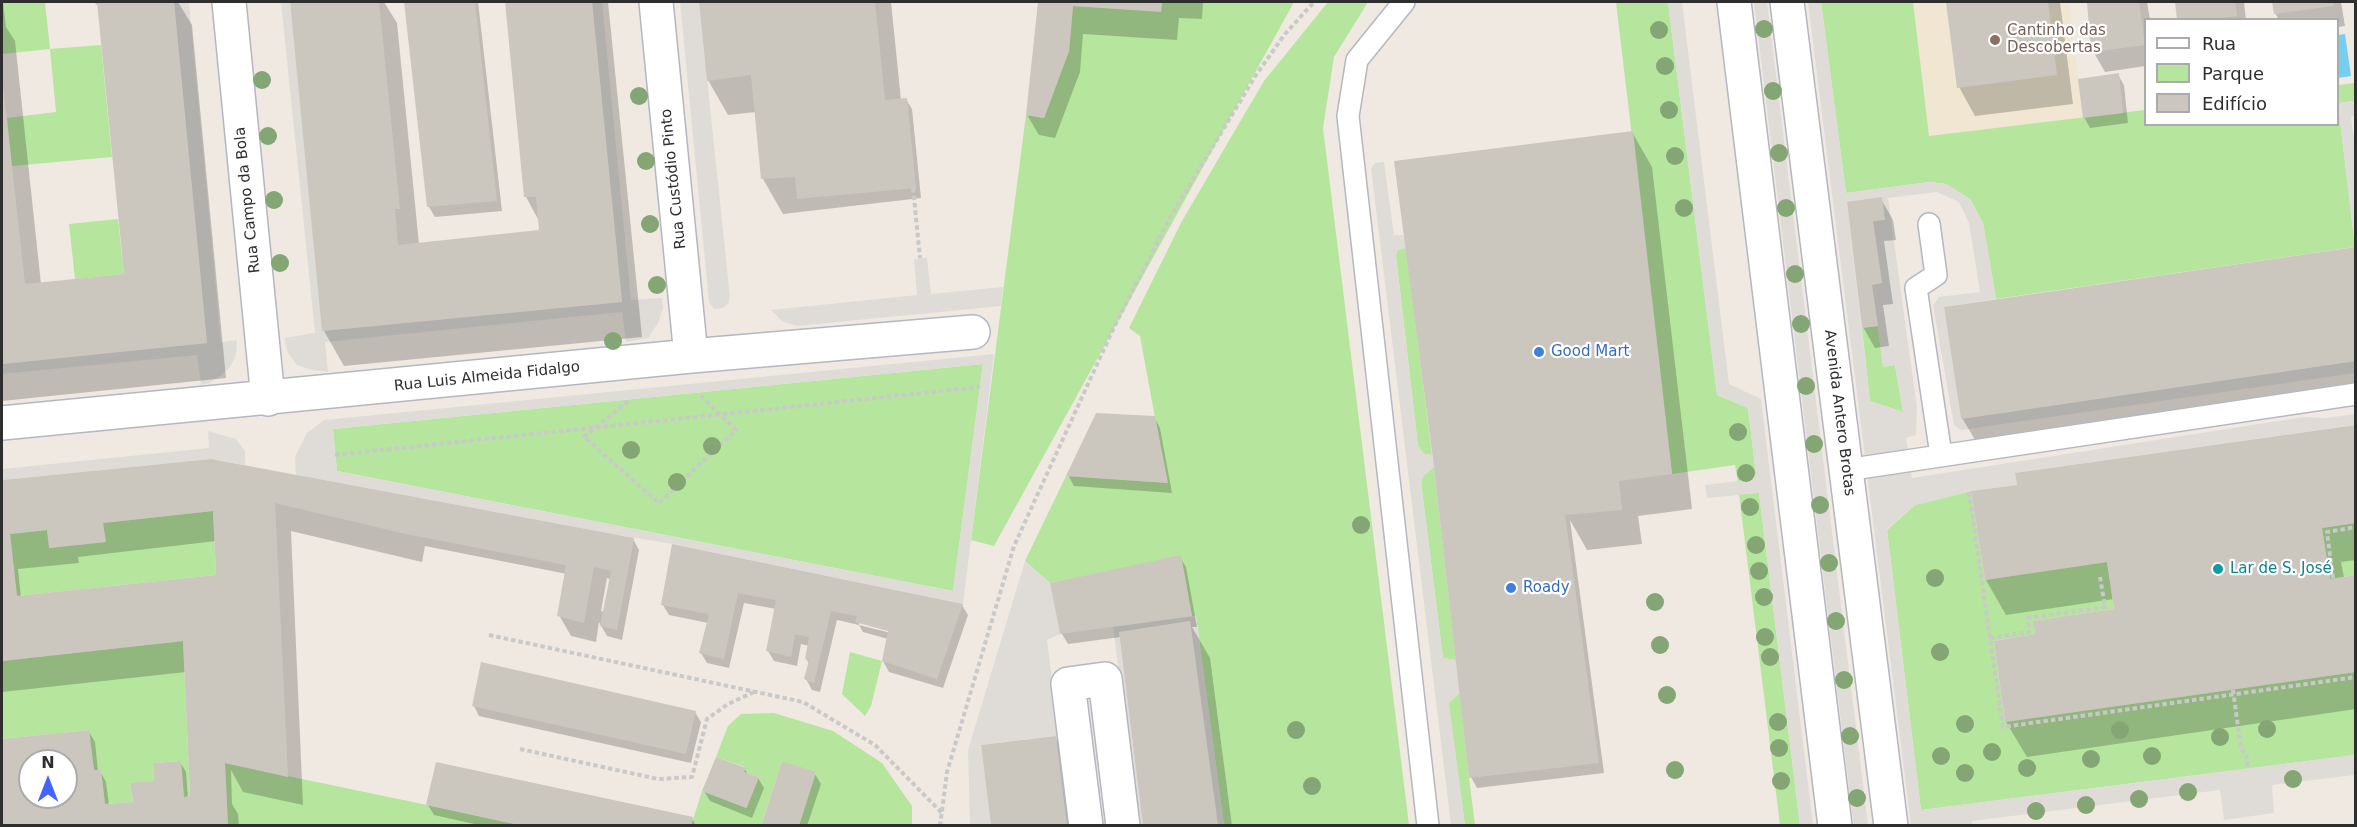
<!DOCTYPE html>
<html>
<head>
<meta charset="utf-8">
<style>
  body { margin:0 }
  #map { position:relative; width:2357px; height:827px; overflow:hidden; background:#efe9e1; font-family:"DejaVu Sans",sans-serif }
  canvas { display:block }
  .frame { position:absolute; inset:0; border:3px solid #2e2e2e; pointer-events:none }
  .legend { position:absolute; left:2144px; top:18px; width:195px; height:108px; box-sizing:border-box; background:#fff; border:2px solid #ababab; margin:0; padding:8px 10px; list-style:none; font-size:18px; color:#2e2e2e }
  .legend li { display:flex; align-items:center; gap:12px; height:30px }
  .legend b { width:30px; border:2px solid #ababab }
  .north { position:absolute; left:18px; top:749px; width:60px; height:60px; box-sizing:border-box; background:#fff; border:2px solid #ababab; border-radius:50%; rotate:0deg; font-size:16px; font-weight:700; line-height:24px; text-align:center; color:#2e2e2e }
  .north::after { content:''; display:block; margin:auto; width:21px; height:27px; background:#4264fb; clip-path:polygon(50% 0,100% 100%,50% 72%,0 100%) }
</style>
</head>
<body>
<div id="map">
<canvas width="2357" height="827"></canvas>
<div class="frame"></div>
<ul class="legend">
<li><b style="height:8px;background:#fff"></b>Rua</li>
<li><b style="height:16px;background:#b6e59e"></b>Parque</li>
<li><b style="height:16px;background:#cbc7bf"></b>Edifício</li>
</ul>
<div class="north">N</div>
</div>
<script>
const ctx = document.querySelector('canvas').getContext('2d');
ctx.lineJoin = 'round';
function fillPath(path, color) {
  ctx.fillStyle = color;
  ctx.fill(path, 'evenodd');
}
function toPath(rows) {
  const path = new Path2D();
  for (const r of rows) {
    path.moveTo(r[0], r[1]);
    for (let i = 2; i < r.length; i += 2) path.lineTo(r[i], r[i + 1]);
  }
  return path;
}
function stroke(path, color, width, dash) {
  ctx.strokeStyle = color;
  ctx.lineWidth = width;
  ctx.lineCap = dash ? 'butt' : 'round';
  ctx.setLineDash(dash || []);
  ctx.stroke(path);
}
function drawText(font, color, halo, rows, align = 'center') {
  ctx.font = font + ' "DejaVu Sans",sans-serif';
  ctx.lineWidth = 4.5;
  ctx.setLineDash([]);
  ctx.textBaseline = 'middle';
  ctx.strokeStyle = halo;
  ctx.fillStyle = color;
  for (const [text, x, y, turn = 0] of rows) {
    ctx.save();
    ctx.translate(x, y);
    ctx.rotate((+turn || 0) * Math.PI / 180);
    ctx.textAlign = isNaN(turn) ? turn : align;
    if (halo) ctx.strokeText(text, 0, 0);
    ctx.fillText(text, 0, 0);
    ctx.restore();
  }
}
const education = toPath([
  [1913,2,2069,2,2083,118,1928,136]
]);
const green = toPath([
  [2,2,45,2,50,49,101,45,112,157,12,166,7,118,56,112,50,49,2,54],
  [1162,2,1294,2,994,546,971,540,1026,115,1044,118,1069,51,1073,6,1161,11],
  [1328,2,1368,2,1334,57,1323,128,1409,825,1224,825,1196,616,1192,616,1181,556,1050,583,1025,561,1066,476,1167,483,1140,336,1129,328,1182,221,1264,81],
  [1616,2,1668,2,1717,395,1748,408,1756,474,1746,480,1738,482,1735,465,1672,474],
  [1821,2,1913,2,1929,136,2145,110,2146,124,2338,124,2338,85,2355,83,2355,101,2338,103,2355,247,1996,299,1983,223,1970,199,1946,184,1929,182,1846,193],
  [118,219,124,274,75,279,69,224],
  [1406,248,1432,455,1424,454,1418,446,1396,256,1397,250],
  [1878,326,1883,366,1895,365,1903,412,1870,401,1862,328],
  [983,364,953,591,337,471,333,429],
  [1434,467,1456,660,1443,658,1421,482,1423,476],
  [1971,491,1985,580,2107,562,2114,609,2034,621,2035,634,1994,641,2005,722,2355,672,2355,755,1921,810,1887,530,1915,505],
  [1759,493,1800,825,1780,825,1739,494],
  [213,511,216,575,17,596,10,534,47,530,50,548,105,542,103,523],
  [2355,523,2355,575,2330,579,2322,528],
  [183,641,190,796,184,797,181,761,153,763,154,781,130,784,133,802,105,804,101,770,94,770,89,730,2,739,2,661],
  [850,652,882,661,871,706,865,716,842,694],
  [1460,693,1469,778,1475,825,1465,825,1448,702],
  [774,713,833,731,882,763,912,806,912,825,799,825,816,773,782,761,761,825,691,826,702,791,747,808,759,777,744,772,745,767,716,757,728,726,741,714],
  [225,763,331,785,523,825,228,825]
]);
const plaza = toPath([
  [174,2,189,2,221,342,237,340,236,355,230,367,220,376,209,383,201,385,197,355,2,374,2,364,207,343],
  [281,2,290,2,323,331,622,302,592,2,602,2,631,300,662,298,663,308,658,323,648,338,626,342,622,312,325,342,328,372,312,370,297,365,288,353,284,338,315,333],
  [680,2,699,2,730,297,728,304,723,308,714,309,709,302],
  [1668,2,1682,2,1729,384,1761,399,1813,825,1800,825,1759,493,1707,498,1705,485,1746,480,1756,474,1748,408,1717,395],
  [1754,2,1767,2,1868,825,1854,825,1852,813],
  [1808,2,1821,2,1846,193,1929,182,1946,184,1970,199,1983,223,1996,299,1944,307,1961,419,2355,361,2355,373,1961,430,1954,425,1933,305,1939,297,1980,292,1969,223,1959,202,1937,192,1888,198,1917,408,1916,435,1906,438,1912,478,2304,417,2326,418,2355,414,2355,425,2015,473,2017,485,1971,491,1915,505,1887,529,1921,810,2355,755,2355,775,2272,785,2274,813,2224,820,2220,790,1972,821,1972,825,1911,825],
  [1847,203,1885,219,1873,221,1882,283,1872,285,1883,367,1895,365,1903,412,1870,401],
  [2355,101,2355,116,2351,117,2356,155,2355,247,2338,103],
  [1384,162,1394,235,1403,235,1406,248,1398,250,1396,256,1418,446,1424,454,1432,455,1434,467,1423,476,1421,483,1443,658,1456,660,1460,693,1449,703,1465,825,1451,825,1371,168,1375,163],
  [920,258,927,258,931,294,1003,287,1001,306,797,326,782,321,771,310,917,295,914,260],
  [994,354,963,604,672,544,600,532,296,476,295,457,307,433,324,420],
  [983,364,953,591,337,471,333,429],
  [208,431,236,439,245,451,245,465,210,459,2,480,2,469,209,448],
  [1025,561,1050,583,1060,634,1047,640,1070,825,1067,825,1055,736,981,745,991,825,970,825,968,750],
  [1196,616,1224,825,1218,825,1190,621,1119,632,1143,825,1139,825,1113,627]
]);
const water = toPath([
  [2345,34,2351,76,2338,78,2338,35]
]);
const shadow = toPath([
  [2,2,3,2,6,27,15,41,41,284,126,275,99,7,94,2,178,2,192,25,226,378,2,401],
  [292,2,384,2,397,23,419,244,540,231,539,221,526,197,507,2,608,2,642,337,344,366,324,331],
  [406,2,478,2,502,211,435,217,429,207],
  [701,2,891,2,901,100,906,99,912,109,921,198,783,214,763,179,756,112,728,115,708,80],
  [1040,2,1203,2,1202,19,1179,18,1177,40,1083,34,1080,72,1055,138,1039,135,1027,115],
  [1947,2,2060,2,2073,104,1975,116,1959,87],
  [2088,2,2147,2,2150,20,2146,20,2146,66,2105,72,2093,51],
  [2176,2,2244,2,2246,20,2178,20],
  [2274,2,2341,2,2345,26,2338,27,2338,20,2279,20,2275,13],
  [2118,75,2124,85,2128,123,2090,128,2084,117],
  [1632,132,1652,167,1692,509,1638,516,1642,544,1587,550,1570,520,1604,773,1477,788,1471,777],
  [1881,199,1893,220,1896,240,1884,241,1893,304,1883,305,1889,346,1875,348,1863,327,1849,204],
  [2356,248,2356,399,1983,453,1962,418],
  [1154,417,1160,428,1172,493,1074,486,1068,475],
  [2356,427,2356,560,2341,562,2344,578,2356,577,2356,709,2027,757,2006,722,1996,642,2037,636,2116,610,2114,599,2006,615,1986,580],
  [55,476,633,539,639,550,622,640,607,636,599,622,596,642,571,636,559,615,567,574,425,546,422,562,291,531,303,805,243,792,231,770,232,804,238,814,239,826,2,826,2,741,89,732,95,742,98,771,100,771,106,782,109,805,135,803,180,762,186,772,188,798,192,797,186,672,2,692,2,482],
  [216,541,218,577,21,598,18,569,79,563,78,557],
  [607,578,610,579,604,612,601,611],
  [30,761,66,761,66,797,30,797],
  [673,545,962,605,968,615,943,688,889,672,883,661,888,639,863,632,859,625,837,620,820,692,812,690,806,679,809,664,806,658,809,646,801,644,797,666,774,661,768,651,776,609,744,603,729,668,707,663,701,653,708,623,669,615,663,605],
  [859,621,896,631,895,634,859,625],
  [1180,557,1186,567,1197,627,1192,627,1210,658,1232,826,1144,826,1121,637,1068,644,1062,634,1051,584],
  [474,706,695,712,701,722,691,763,479,716],
  [1055,737,1075,772,1082,826,993,826],
  [745,769,748,775,758,778,764,788,752,818,710,801,704,791],
  [815,774,821,784,807,826,762,826],
  [428,805,692,818,696,826,483,826,434,815]
]);
const building = toPath([
  [97,2,174,2,207,343,2,364,2,77,25,284,124,274],
  [290,2,379,2,400,209,395,209,398,245,539,230,536,197,524,197,505,2,592,2,622,302,322,331],
  [404,2,475,2,497,201,427,207],
  [699,2,875,2,885,100,907,98,916,188,797,199,795,177,761,179,751,75,707,81],
  [1038,2,1162,2,1161,12,1073,6,1069,51,1044,118,1026,115],
  [1946,2,2048,2,2057,75,1957,88],
  [2087,2,2139,2,2145,45,2091,52],
  [2175,2,2235,2,2237,16,2204,20,2177,20],
  [2272,2,2333,2,2334,6,2274,14],
  [2119,73,2123,113,2083,118,2078,79],
  [1633,131,1672,474,1619,481,1622,510,1565,515,1599,763,1469,778,1434,467,1394,161],
  [1882,197,1885,220,1873,221,1882,283,1872,285,1878,326,1862,328,1847,202],
  [2356,247,2356,361,1961,419,1944,307],
  [1096,413,1155,416,1168,483,1066,476],
  [2356,425,2356,523,2322,528,2330,579,2356,575,2356,672,2005,722,1994,641,2035,634,2033,621,2114,609,2107,562,1985,580,1971,491,2017,485,2015,473],
  [211,459,634,538,617,630,600,626,611,571,594,567,584,623,557,616,566,565,406,534,275,503,288,777,225,763,228,826,2,826,2,739,89,730,94,770,101,770,105,804,133,802,130,783,154,781,153,763,181,761,184,797,190,796,183,641,2,661,2,480],
  [213,511,216,575,17,596,10,534,47,530,49,548,106,542,103,523],
  [30,761,66,761,66,797,30,797],
  [672,544,963,604,937,679,882,661,888,631,855,622,857,616,831,611,814,683,804,679,809,660,805,659,809,637,795,634,791,657,766,651,776,600,738,593,724,659,699,653,709,614,661,605],
  [1181,555,1192,616,1060,634,1050,583],
  [1190,621,1218,826,1143,826,1119,632],
  [481,662,696,711,686,754,472,706],
  [1056,736,1067,826,991,826,981,745],
  [716,757,746,768,744,772,759,777,746,808,702,791],
  [782,761,816,772,799,826,761,826],
  [436,762,693,817,691,826,523,826,426,805]
]);
const path = toPath([
  [913,188,920,258],
  [628,401,584,437,659,503,736,430,700,395],
  [335,455,980,387],
  [1969,492,1990,638],
  [2100,577,2105,607,2028,618,2029,632,1990,638,2003,727,2356,677],
  [2333,578,2327,532,2356,527],
  [489,635,803,702,875,745,942,813],
  [2233,690,2241,749,2246,753,2248,769],
  [520,749,658,779,692,777,707,719,728,704,754,692],
  [940,826,947,772,1014,546,1115,325,1172,214,1256,75,1285,34,1314,2]
]);
const lane = toPath([
  [1404,2,1357,60,1348,116,1428,826],
  [1929,224,1936,275,1916,288,1941,455],
  [1846,470,2356,394]
]);
const street = toPath([
  [229,2,268,399],
  [656,2,691,356],
  [1734,2,1835,826],
  [1787,2,1891,826],
  [2,423,691,356,973,332],
  [1086,826,1068,684,1105,679,1123,826]
]);
const trees = [
  [1764,29],
  [1659,30],
  [1665,66],
  [262,80],
  [1773,91],
  [639,96],
  [1669,110],
  [268,136],
  [1779,153],
  [1675,156],
  [646,161],
  [274,200],
  [1684,208],
  [1786,208],
  [650,224],
  [280,263],
  [1795,274],
  [657,285],
  [1801,324],
  [613,341],
  [1806,386],
  [1738,432],
  [1814,444],
  [712,446],
  [631,450],
  [1746,473],
  [677,482],
  [1820,505],
  [1750,507],
  [1361,525],
  [1756,545],
  [1829,563],
  [1759,571],
  [1935,578],
  [1764,597],
  [1655,602],
  [1836,621],
  [1765,637],
  [1660,645],
  [1940,652],
  [1770,657],
  [1844,680],
  [1667,695],
  [1778,722],
  [1965,724],
  [2267,729],
  [1296,730],
  [2120,730],
  [1850,736],
  [2220,737],
  [1779,748],
  [1992,752],
  [1941,756],
  [2152,756],
  [2091,759],
  [2027,768],
  [1675,770],
  [1965,773],
  [2293,779],
  [1781,781],
  [1312,786],
  [2188,792],
  [1857,798],
  [2139,799],
  [2086,805],
  [2036,811]
];
const markers = [
  [1995,40,6,"#8d6e63"],
  [1539,352,6,"#3f7fe0"],
  [2218,569,6,"#0f9aa8"],
  [1511,588,6,"#3f7fe0"]
];
const educationNames = [
  ["Cantinho das",2007,31],
  ["Descobertas",2007,48]
];
const streetNames = [
  ["Rua Custódio Pinto",674,179,-96],
  ["Rua Campo da Bola",248,200,-96],
  ["Rua Luis Almeida Fidalgo",487,377,-6],
  ["Avenida Antero Brotas",1839,413,83]
];
const shopNames = [
  ["Good Mart",1551,352],
  ["Roady",1523,588]
];
const cultureNames = [
  ["Lar de S. José",2230,569]
];
fillPath(education, '#f0e6d1');
fillPath(green, '#b6e59e');
fillPath(plaza, '#dfdcd8');
fillPath(water, '#75cff0');
fillPath(shadow, '#0003');
fillPath(building, '#cbc7bf');
stroke(lane, '#b4b7c1', 24);
stroke(street, '#b4b7c1', 36);
stroke(path, '#c9c9c9', 4, [4.5, 3]);
stroke(lane, '#fff', 21);
stroke(street, '#fff', 33);
ctx.fillStyle = '#84a574';
for (const [x, y] of trees) {
  ctx.beginPath();
  ctx.arc(x, y, 9, 0, 2 * Math.PI);
  ctx.fill();
}
for (const [x, y, r, color] of markers) {
  const dot = new Path2D();
  dot.arc(x, y, r, 0, 2 * Math.PI);
  ctx.fillStyle = color;
  ctx.fill(dot);
  stroke(dot, '#fff', 2);
}
drawText('15px', '#785e54', '#fff', educationNames, 'left');
drawText('15px', '#2e2e2e', '#fff', streetNames);
drawText('15px', '#366cbe', '#fff', shopNames, 'left');
drawText('15px', '#0d838f', '#fff', cultureNames, 'left');
</script>
</body>
</html>
